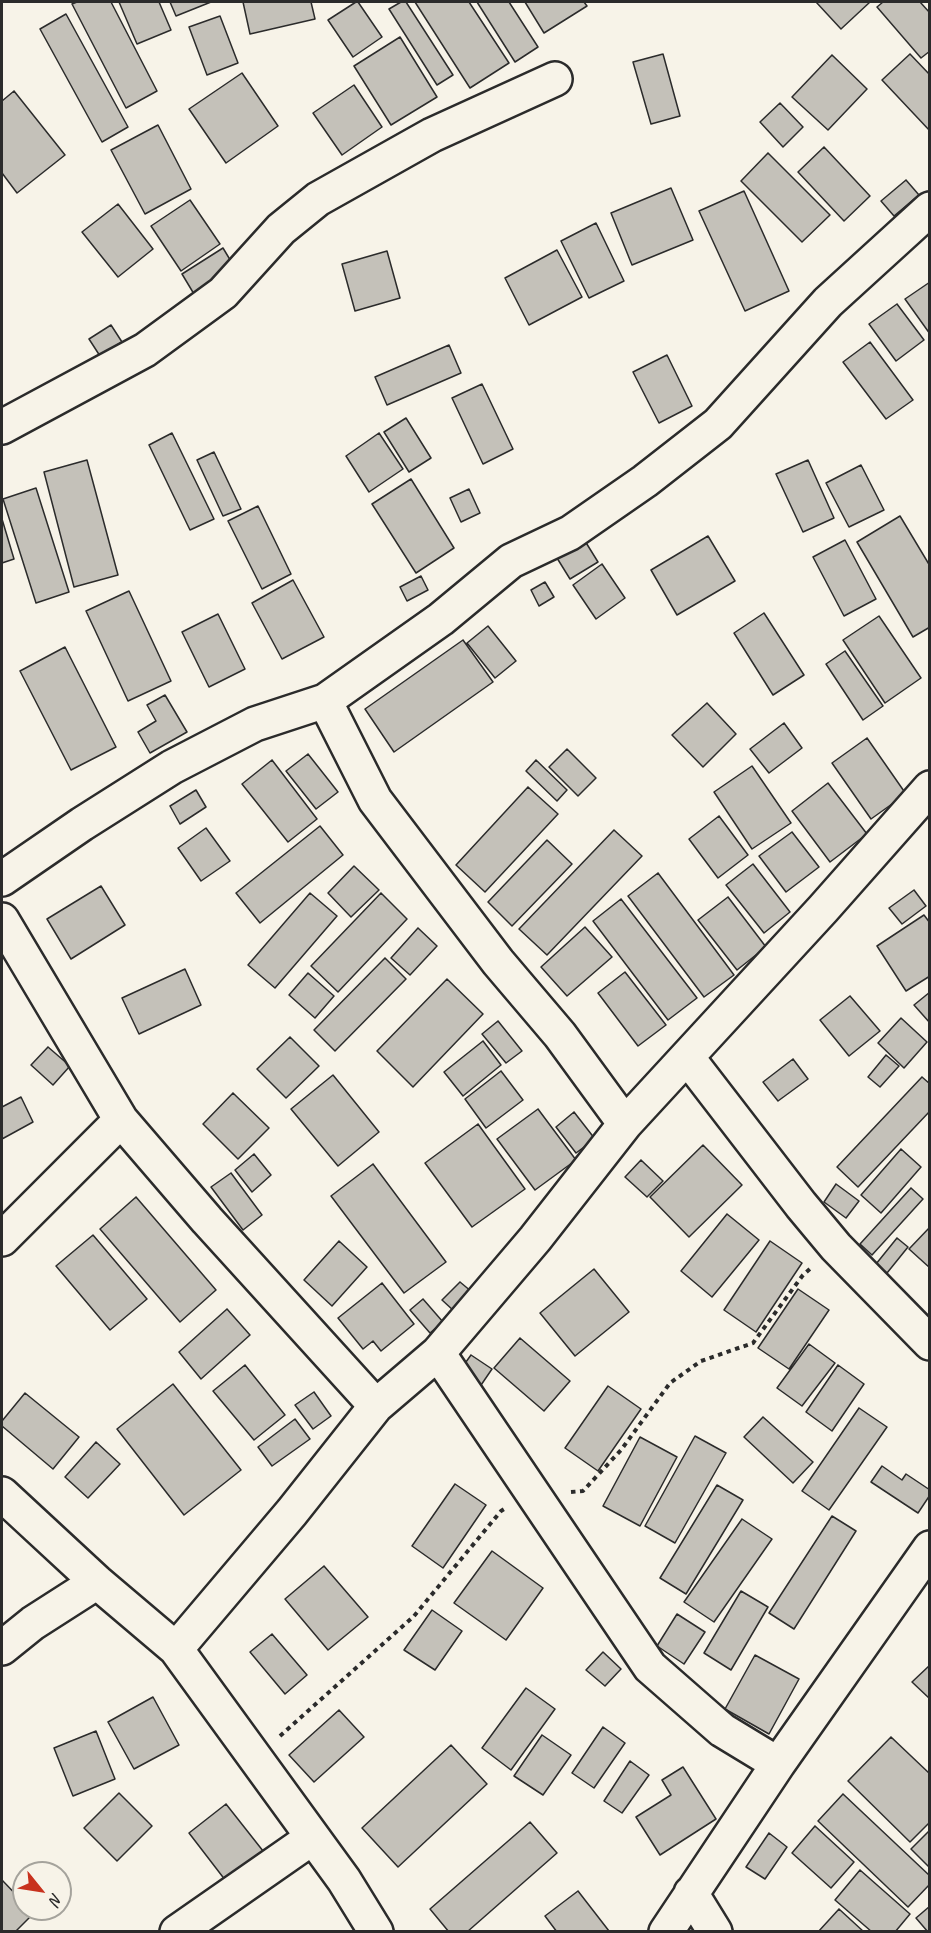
<!DOCTYPE html>
<html>
<head>
<meta charset="utf-8">
<style>
  body { margin:0 }
  #map { position:relative; width:931px; height:1933px; overflow:hidden; background:#f7f3e8; font-family:Caveat,sans-serif }
  canvas { display:block }
  .frame { position:absolute; inset:0; border:3px solid #2b2b2b; pointer-events:none }
  .north { position:absolute; left:12px; top:1861px; width:60px; height:60px; box-sizing:border-box; background:#f7f3e8; border:2px solid #a5a39c; border-radius:50%; rotate:120deg; font-size:16px; font-weight:700; line-height:24px; text-align:center; color:#2b2b2b }
  .north::after { content:''; display:block; margin:auto; width:21px; height:27px; background:#c8321e; clip-path:polygon(50% 0,100% 100%,50% 72%,0 100%) }
</style>
</head>
<body>
<div id="map">
<canvas width="931" height="1933"></canvas>
<div class="frame"></div>
<div class="north">N</div>
</div>
<script>
const ctx = document.querySelector('canvas').getContext('2d');
ctx.lineJoin = 'round';
function fillPath(path, color) {
  ctx.fillStyle = color;
  ctx.fill(path, 'evenodd');
}
function toPath(rows) {
  const path = new Path2D();
  for (const r of rows) {
    path.moveTo(r[0], r[1]);
    for (let i = 2; i < r.length; i += 2) path.lineTo(r[i], r[i + 1]);
  }
  return path;
}
function stroke(path, color, width, dash) {
  ctx.strokeStyle = color;
  ctx.lineWidth = width;
  ctx.lineCap = dash ? 'butt' : 'round';
  ctx.setLineDash(dash || []);
  ctx.stroke(path);
}
const building = toPath([
  [77,2,111,2,157,91,126,108,72,4,77,2],
  [119,2,159,2,171,30,137,44,119,2],
  [170,2,211,2,176,16,170,2],
  [243,2,311,2,315,19,250,34,243,2],
  [356,2,358,2,382,37,353,57,328,20,356,2],
  [401,2,406,2,453,75,437,85,389,9,401,2],
  [415,2,469,2,509,63,470,88,415,2],
  [477,2,509,2,538,47,515,62,477,2],
  [525,2,584,2,587,6,544,33,525,2],
  [816,2,870,2,841,29,816,2],
  [883,2,920,2,930,13,930,51,921,58,877,7,883,2],
  [66,14,128,127,102,142,40,29,66,14],
  [220,16,238,63,207,75,189,27,220,16],
  [400,37,437,97,391,125,354,66,400,37],
  [663,54,680,116,651,124,633,62,663,54],
  [910,54,930,75,930,131,882,80,910,54],
  [832,55,867,89,828,130,792,97,832,55],
  [242,73,278,126,226,163,189,109,242,73],
  [354,85,382,127,342,155,313,113,354,85],
  [14,91,65,155,17,193,2,173,2,101,14,91],
  [780,103,803,127,783,147,760,122,780,103],
  [158,125,191,189,145,214,111,150,158,125],
  [824,147,870,196,844,221,798,172,824,147],
  [768,153,830,215,802,242,741,181,768,153],
  [906,180,919,195,894,216,881,201,906,180],
  [671,188,693,240,632,265,611,213,671,188],
  [744,191,789,291,745,311,699,211,744,191],
  [190,200,220,244,181,271,151,226,190,200],
  [118,204,153,249,118,277,82,232,118,204],
  [596,223,624,281,589,298,561,241,596,223],
  [223,248,235,268,194,294,182,274,223,248],
  [557,250,582,297,529,325,505,278,557,250],
  [387,251,400,298,355,311,342,264,387,251],
  [930,282,930,334,905,299,930,282],
  [897,304,924,340,896,361,869,324,897,304],
  [111,325,122,342,100,356,89,339,111,325],
  [870,342,913,400,886,419,843,362,870,342],
  [449,345,461,373,387,405,375,377,449,345],
  [667,355,692,406,659,423,633,372,667,355],
  [482,384,513,449,483,464,452,398,482,384],
  [406,418,431,458,409,472,384,432,406,418],
  [172,433,214,519,190,530,149,445,172,433],
  [379,433,403,469,369,492,346,456,379,433],
  [214,452,241,509,223,516,197,460,214,452],
  [87,460,118,575,74,587,44,472,87,460],
  [808,460,834,518,803,532,776,474,808,460],
  [861,465,884,510,849,527,826,483,861,465],
  [411,479,454,548,416,573,372,504,411,479],
  [36,488,69,592,36,603,3,499,36,488],
  [469,489,480,513,461,522,450,498,469,489],
  [258,506,291,574,262,589,228,521,258,506],
  [900,516,930,566,930,627,913,637,857,542,900,516],
  [2,519,14,559,2,563,2,519],
  [708,536,735,581,677,615,651,570,708,536],
  [845,540,876,599,844,616,813,557,845,540],
  [585,541,598,562,570,579,557,558,585,541],
  [602,564,625,598,596,619,573,585,602,564],
  [421,576,428,590,407,601,400,587,421,576],
  [293,580,324,637,282,659,252,603,293,580],
  [545,582,554,597,539,606,531,590,545,582],
  [129,591,171,681,128,701,86,611,129,591],
  [764,613,804,675,773,695,734,633,764,613],
  [218,614,245,669,209,687,182,632,218,614],
  [879,616,921,678,885,703,843,640,879,616],
  [488,626,516,661,495,678,467,643,488,626],
  [463,640,493,682,394,752,365,709,463,640],
  [65,647,116,747,71,770,20,671,65,647],
  [845,651,883,706,863,720,826,664,845,651],
  [165,695,187,732,150,753,138,732,156,721,147,705,165,695],
  [707,703,736,734,703,767,672,735,707,703],
  [784,723,802,748,769,773,750,749,784,723],
  [867,738,906,794,871,819,832,763,867,738],
  [567,749,596,778,578,796,549,767,567,749],
  [308,754,338,792,316,809,286,771,308,754],
  [272,760,317,819,288,842,242,784,272,760],
  [536,760,567,790,557,801,526,771,536,760],
  [752,766,791,823,752,849,714,792,752,766],
  [828,783,867,834,830,862,792,811,828,783],
  [528,787,558,814,485,892,456,865,528,787],
  [196,790,206,807,180,824,170,806,196,790],
  [719,816,748,855,718,878,689,839,719,816],
  [320,826,343,855,260,923,236,893,320,826],
  [206,828,230,861,201,881,178,848,206,828],
  [614,830,642,856,547,955,519,929,614,830],
  [792,832,819,867,786,892,759,856,792,832],
  [547,840,572,864,512,926,488,902,547,840],
  [753,864,790,912,764,933,726,885,753,864],
  [354,866,379,890,351,917,328,893,354,866],
  [658,873,734,975,704,997,628,896,658,873],
  [101,886,125,925,71,959,47,919,101,886],
  [914,890,926,906,902,924,889,908,914,890],
  [310,893,337,916,275,988,248,965,310,893],
  [381,893,407,919,338,992,311,966,381,893],
  [728,897,766,947,737,970,698,920,728,897],
  [621,899,697,998,668,1020,593,921,621,899],
  [924,915,930,923,930,976,906,991,877,946,924,915],
  [585,927,612,957,567,996,541,967,585,927],
  [418,928,437,946,410,975,391,958,418,928],
  [385,958,406,979,335,1051,314,1030,385,958],
  [185,969,201,1005,139,1034,122,998,185,969],
  [625,972,666,1025,638,1046,598,993,625,972],
  [308,973,334,996,315,1018,289,995,308,973],
  [447,979,483,1014,413,1087,377,1051,447,979],
  [930,992,930,1023,914,1005,930,992],
  [850,996,880,1031,849,1056,820,1020,850,996],
  [901,1018,927,1042,904,1068,878,1043,901,1018],
  [498,1021,522,1051,506,1063,482,1034,498,1021],
  [290,1037,319,1066,286,1098,257,1069,290,1037],
  [483,1041,501,1065,463,1096,444,1072,483,1041],
  [48,1047,70,1066,53,1085,31,1065,48,1047],
  [886,1055,899,1066,880,1087,868,1077,886,1055],
  [793,1059,808,1079,778,1101,763,1082,793,1059],
  [501,1071,523,1100,486,1128,465,1099,501,1071],
  [333,1075,379,1132,338,1166,291,1109,333,1075],
  [922,1077,930,1084,930,1111,858,1187,837,1167,922,1077],
  [233,1093,269,1128,238,1159,203,1124,233,1093],
  [21,1097,33,1122,2,1139,2,1107,21,1097],
  [538,1109,576,1160,535,1190,497,1139,538,1109],
  [574,1112,595,1139,576,1153,556,1127,574,1112],
  [478,1124,525,1189,472,1227,425,1163,478,1124],
  [703,1145,742,1185,689,1237,650,1197,703,1145],
  [901,1149,921,1167,881,1213,861,1195,901,1149],
  [254,1154,271,1175,252,1192,235,1170,254,1154],
  [641,1160,663,1181,647,1197,625,1177,641,1160],
  [373,1164,446,1262,404,1293,331,1196,373,1164],
  [231,1173,262,1215,243,1230,211,1187,231,1173],
  [836,1184,859,1201,846,1218,824,1202,836,1184],
  [911,1188,923,1199,872,1255,860,1244,911,1188],
  [136,1197,216,1290,180,1322,100,1229,136,1197],
  [727,1214,759,1240,712,1297,681,1271,727,1214],
  [930,1227,930,1268,909,1249,930,1227],
  [93,1235,147,1299,110,1330,56,1266,93,1235],
  [897,1238,908,1247,887,1273,876,1264,897,1238],
  [339,1241,367,1267,332,1306,304,1280,339,1241],
  [770,1241,802,1263,756,1332,724,1310,770,1241],
  [594,1269,629,1312,575,1356,540,1313,594,1269],
  [460,1282,472,1292,454,1311,442,1300,460,1282],
  [382,1283,414,1324,381,1351,373,1341,363,1349,338,1318,382,1283],
  [798,1289,829,1310,789,1369,758,1348,798,1289],
  [423,1299,443,1322,430,1333,410,1310,423,1299],
  [227,1309,250,1335,201,1379,179,1352,227,1309],
  [520,1338,570,1381,544,1411,494,1368,520,1338],
  [809,1344,835,1363,802,1406,777,1388,809,1344],
  [471,1355,492,1369,479,1388,458,1373,471,1355],
  [245,1365,285,1415,254,1440,213,1391,245,1365],
  [838,1365,864,1384,832,1431,806,1412,838,1365],
  [173,1384,241,1470,184,1515,117,1429,173,1384],
  [608,1386,641,1409,598,1471,565,1448,608,1386],
  [314,1392,331,1416,313,1429,295,1405,314,1392],
  [25,1393,79,1437,53,1469,2,1426,2,1421,25,1393],
  [859,1408,887,1427,829,1510,802,1491,859,1408],
  [763,1417,813,1462,793,1483,744,1437,763,1417],
  [295,1419,310,1439,272,1466,258,1447,295,1419],
  [695,1436,726,1453,675,1543,645,1526,695,1436],
  [640,1437,677,1457,640,1526,603,1506,640,1437],
  [96,1442,120,1464,88,1498,65,1477,96,1442],
  [882,1466,902,1480,906,1474,930,1490,930,1495,918,1513,871,1482,882,1466],
  [455,1484,486,1505,443,1568,412,1546,455,1484],
  [717,1485,743,1500,686,1594,660,1578,717,1485],
  [832,1516,856,1531,794,1629,769,1613,832,1516],
  [742,1519,772,1539,714,1622,684,1602,742,1519],
  [492,1551,543,1588,506,1640,454,1603,492,1551],
  [324,1566,368,1617,328,1650,285,1599,324,1566],
  [741,1591,768,1607,731,1670,704,1653,741,1591],
  [432,1610,462,1631,435,1670,404,1650,432,1610],
  [677,1614,705,1632,684,1664,657,1646,677,1614],
  [272,1634,307,1675,285,1694,250,1652,272,1634],
  [603,1652,621,1669,605,1686,586,1670,603,1652],
  [755,1655,799,1679,769,1734,725,1709,755,1655],
  [930,1665,930,1699,912,1682,930,1665],
  [526,1688,555,1709,511,1770,482,1748,526,1688],
  [153,1697,179,1745,134,1769,108,1722,153,1697],
  [339,1710,364,1737,314,1782,289,1755,339,1710],
  [603,1727,625,1743,594,1788,572,1773,603,1727],
  [96,1731,115,1779,73,1796,54,1748,96,1731],
  [542,1735,571,1755,543,1795,514,1776,542,1735],
  [891,1737,930,1774,930,1822,910,1842,848,1781,891,1737],
  [451,1745,487,1784,398,1867,362,1828,451,1745],
  [630,1761,649,1775,622,1813,604,1801,630,1761],
  [683,1767,716,1819,660,1855,636,1817,671,1795,662,1780,683,1767],
  [119,1793,152,1826,117,1861,84,1828,119,1793],
  [843,1794,930,1876,930,1884,908,1907,818,1821,843,1794],
  [226,1804,267,1856,229,1885,189,1833,226,1804],
  [530,1822,557,1853,467,1932,449,1932,430,1909,530,1822],
  [815,1826,854,1862,831,1888,792,1853,815,1826],
  [930,1830,930,1868,911,1849,930,1830],
  [769,1833,787,1847,765,1879,746,1867,769,1833],
  [860,1870,910,1914,895,1932,872,1932,835,1900,860,1870],
  [2,1880,24,1903,24,1909,30,1909,34,1913,15,1932,2,1932,2,1880],
  [578,1891,609,1931,608,1932,557,1932,545,1916,578,1891],
  [930,1906,930,1932,928,1932,916,1918,930,1906],
  [839,1909,864,1932,818,1932,839,1909]
]);
const path = toPath([
  [571,1492,583,1491,621,1450,670,1383,701,1361,753,1343,803,1275,812,1267],
  [280,1736,414,1616,501,1511,506,1508]
]);
const minor = toPath([
  [2,427,145,350,223,293,281,229,318,199,432,135,555,79],
  [325,701,375,800,498,962,560,1035,625,1124],
  [2,879,82,824,172,767,255,724,325,701,441,619,511,561,570,533,645,481,718,424,828,302,930,209],
  [2,920,121,1120,207,1220,376,1406],
  [687,1057,801,1205,836,1247,930,1343],
  [2,1239,121,1120],
  [438,1353,650,1667,722,1730,778,1764],
  [2,1494,97,1582,176,1649,344,1880,376,1932],
  [2,1648,33,1623,97,1582],
  [176,1649,292,1512,376,1406,438,1353,535,1239,625,1124,823,909,930,788],
  [691,1893,715,1932],
  [177,1932,312,1838],
  [666,1932,778,1764,930,1548]
]);
fillPath(building, '#c4c1b9');
stroke(building, '#2b2b2b', 1.5);
stroke(minor, '#2b2b2b', 38);
stroke(path, '#2b2b2b', 4, [4.5, 4.5]);
stroke(minor, '#f7f3e8', 33);
</script>
</body>
</html>
